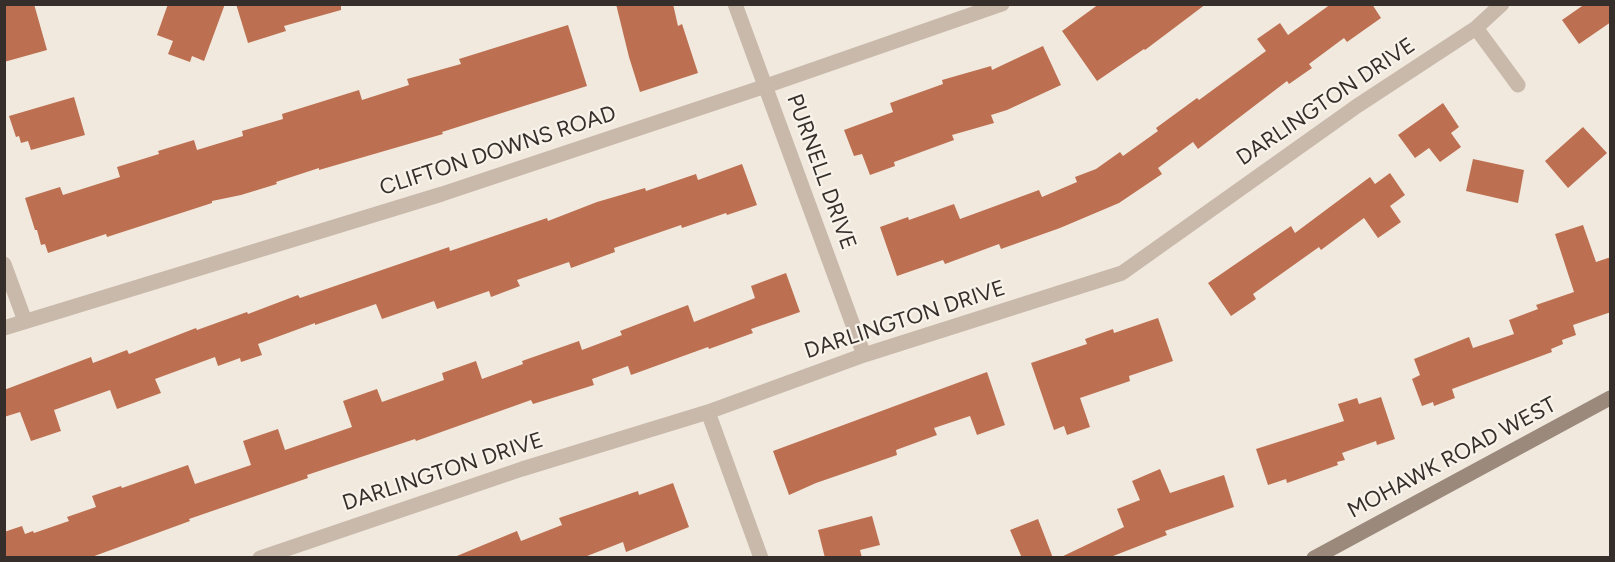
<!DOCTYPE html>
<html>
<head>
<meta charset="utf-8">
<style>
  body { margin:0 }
  #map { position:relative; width:1615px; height:562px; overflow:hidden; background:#f1e9de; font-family:Figtree,sans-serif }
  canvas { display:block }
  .frame { position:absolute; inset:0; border:6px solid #362e2a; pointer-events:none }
</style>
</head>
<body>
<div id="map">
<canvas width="1615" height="562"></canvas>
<div class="frame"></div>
</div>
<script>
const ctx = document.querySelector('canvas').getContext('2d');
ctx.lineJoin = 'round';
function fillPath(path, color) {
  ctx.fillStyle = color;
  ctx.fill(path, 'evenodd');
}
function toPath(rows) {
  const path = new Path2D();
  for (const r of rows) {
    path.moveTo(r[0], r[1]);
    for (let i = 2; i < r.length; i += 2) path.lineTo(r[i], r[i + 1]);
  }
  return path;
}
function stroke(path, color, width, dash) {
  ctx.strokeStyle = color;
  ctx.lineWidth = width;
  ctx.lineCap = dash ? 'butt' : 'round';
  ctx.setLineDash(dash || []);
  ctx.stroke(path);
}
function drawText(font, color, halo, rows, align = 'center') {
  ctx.font = font + ' Figtree,sans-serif';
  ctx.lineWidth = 4.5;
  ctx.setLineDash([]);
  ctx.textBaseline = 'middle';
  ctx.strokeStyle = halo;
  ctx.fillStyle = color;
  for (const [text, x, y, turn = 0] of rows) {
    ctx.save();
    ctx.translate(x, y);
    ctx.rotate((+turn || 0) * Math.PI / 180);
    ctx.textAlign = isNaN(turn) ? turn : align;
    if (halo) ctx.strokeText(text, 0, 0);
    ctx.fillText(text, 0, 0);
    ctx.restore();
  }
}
const building = toPath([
  [4,4,34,4,47,50,4,62],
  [168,4,225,4,204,61,192,56,190,62,168,54,173,41,157,35],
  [236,4,341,4,341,10,284,26,286,31,248,43],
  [616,4,673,4,678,26,682,24,698,73,640,92,629,57],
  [1099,4,1206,4,1145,50,1144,49,1097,81,1062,31],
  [1331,4,1372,4,1381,18,1347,42,1344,38,1309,64,1312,68,1289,84,1287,81,1198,149,1193,142,1158,168,1162,174,1119,203,1060,228,1001,249,999,244,945,264,943,260,897,276,880,227,908,217,909,220,954,204,960,219,1039,190,1042,197,1077,182,1075,177,1096,169,1120,152,1123,156,1158,131,1156,128,1197,98,1199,100,1266,51,1257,39,1280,23,1288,35],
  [1585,4,1611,4,1611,22,1579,44,1562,20],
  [568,25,587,86,442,132,443,134,319,170,319,168,276,182,277,184,241,195,212,201,212,203,107,237,106,234,48,253,45,244,41,245,37,230,35,230,25,198,60,187,63,195,120,177,117,167,159,154,158,151,194,140,197,150,243,136,242,131,283,119,282,114,359,90,362,100,409,85,407,79,461,64,459,59],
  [1043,46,1061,85,1007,110,991,115,994,123,952,135,954,140,894,162,895,166,870,175,862,154,854,156,844,130,893,112,890,103,943,84,942,80,991,66,992,70],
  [74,97,85,135,31,150,28,141,21,143,19,136,16,137,9,116],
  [1443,103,1459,127,1451,133,1461,147,1440,162,1429,148,1415,158,1398,135],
  [1583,127,1607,153,1568,188,1545,161],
  [1473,159,1524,170,1518,203,1466,191],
  [742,164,757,205,727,215,726,213,682,228,681,225,614,248,615,252,571,268,569,262,517,280,520,286,491,297,489,291,437,309,434,301,382,319,376,304,315,325,315,323,258,344,262,355,241,362,240,358,218,366,215,357,155,379,161,393,117,409,110,390,54,410,61,431,31,441,20,412,4,417,4,390,91,357,93,363,127,350,129,354,196,328,197,330,247,312,248,314,298,295,300,298,449,247,450,251,547,218,548,221,597,202,645,188,646,191,696,174,698,180],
  [1390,173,1405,195,1390,206,1401,222,1378,238,1364,218,1321,250,1319,247,1253,294,1256,299,1231,316,1208,283,1291,226,1295,233,1370,177,1375,184],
  [1583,225,1596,262,1611,257,1611,312,1573,325,1576,335,1562,340,1563,344,1551,349,1552,352,1452,389,1455,398,1434,406,1433,402,1422,406,1412,379,1420,375,1414,359,1469,337,1473,348,1514,334,1509,320,1538,309,1536,305,1574,292,1555,234],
  [786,273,800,312,751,329,753,333,709,349,708,347,631,375,628,366,592,379,594,385,533,404,531,400,416,441,415,439,307,475,308,478,189,519,190,521,89,558,4,558,4,532,22,526,25,534,33,531,34,533,69,521,67,517,96,507,92,496,121,486,122,488,188,465,195,484,251,465,243,441,278,429,285,450,352,427,343,401,377,389,382,402,444,380,442,373,476,361,482,379,523,364,522,361,579,341,582,350,622,335,620,331,688,305,694,322,755,298,751,286],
  [1158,318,1173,361,1129,376,1130,381,1080,398,1090,427,1067,435,1064,426,1054,430,1031,363,1087,344,1085,339,1113,329,1114,333],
  [987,372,1005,425,977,435,970,416,934,428,937,435,896,450,897,455,816,483,789,495,773,451],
  [1381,397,1395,439,1377,445,1376,441,1342,453,1345,460,1337,462,1338,465,1287,483,1286,479,1268,485,1256,449,1344,421,1338,404,1357,398,1359,404],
  [1160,469,1170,493,1224,475,1234,507,1165,531,1167,535,1108,558,1059,558,1124,527,1117,509,1140,500,1132,481],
  [673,483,689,527,626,552,623,542,582,558,452,558,517,531,521,541,562,525,559,518,638,491,639,495],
  [872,516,880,545,860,550,862,558,825,558,818,530],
  [1038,519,1053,558,1022,558,1010,530]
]);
const street = toPath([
  [735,4,864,355],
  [1476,28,1518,85],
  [4,264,25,321],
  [4,328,442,194,766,86,1002,4],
  [708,412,761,558],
  [260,558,522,469,708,412,864,355,1122,273,1357,106,1476,28,1502,4]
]);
const secondary = toPath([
  [1314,558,1610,398]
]);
const streetNames = [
  ["DARLINGTON DRIVE",1326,102,-34],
  ["CLIFTON DOWNS ROAD",498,151,-18],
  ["PURNELL DRIVE",821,172,70],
  ["DARLINGTON DRIVE",905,320,-18],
  ["MOHAWK ROAD WEST",1452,458,-28],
  ["DARLINGTON DRIVE",443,472,-18]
];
fillPath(building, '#bc7051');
stroke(street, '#c8b9ab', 15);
stroke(secondary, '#9b897c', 15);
drawText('22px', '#362e2a', '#f8f3ea', streetNames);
</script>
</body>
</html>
